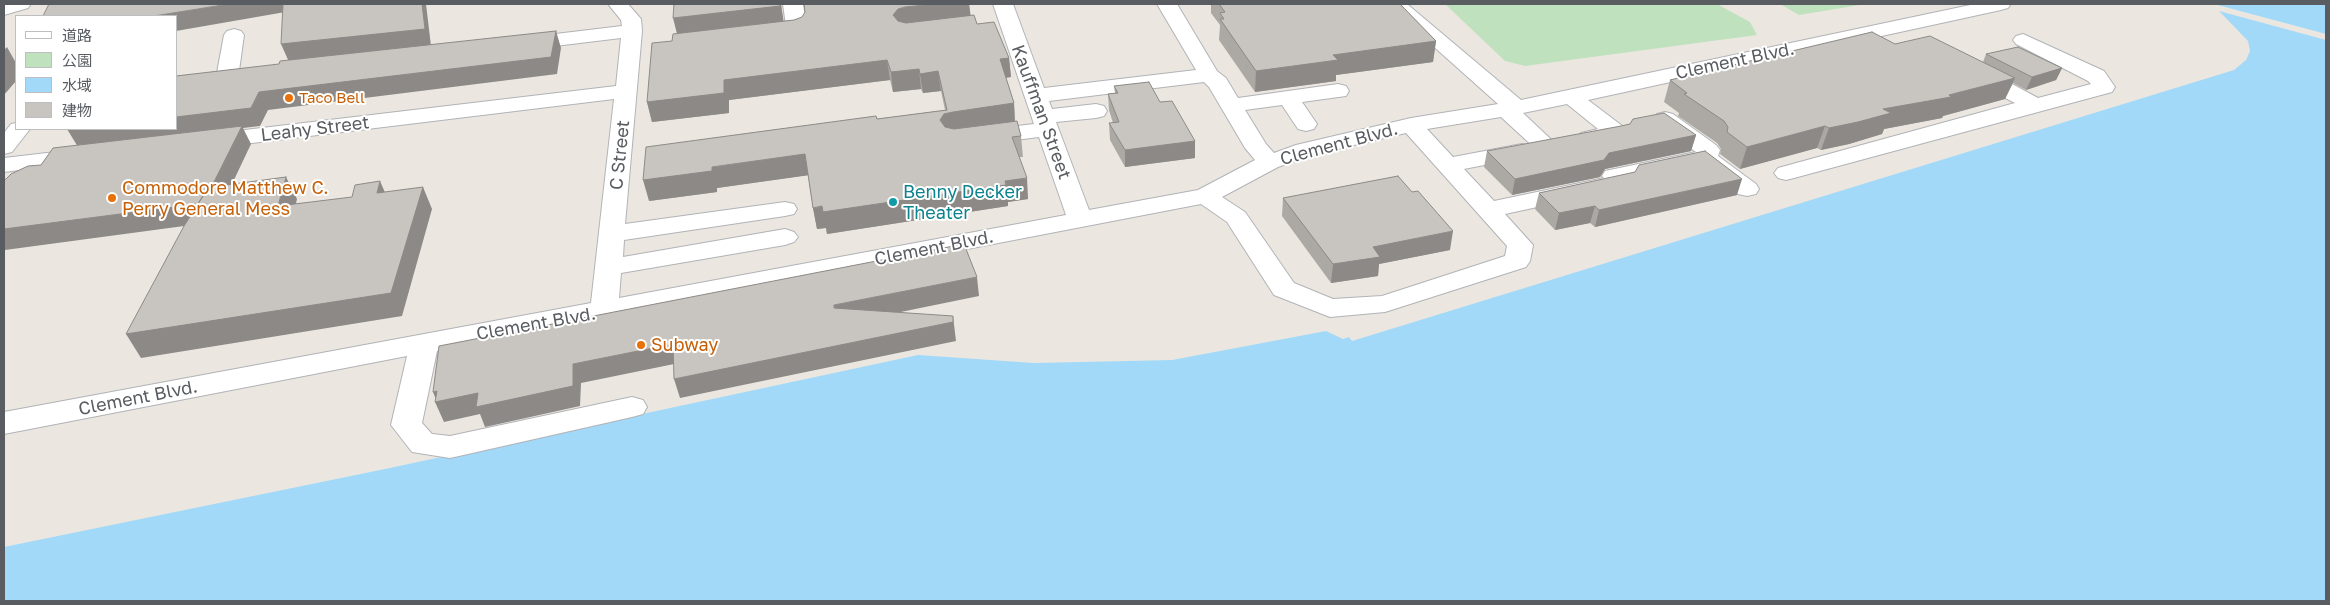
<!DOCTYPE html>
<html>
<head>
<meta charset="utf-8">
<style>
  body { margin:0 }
  #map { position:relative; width:2330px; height:605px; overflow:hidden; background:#ebe7e0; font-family:"Golos Text","Noto Sans JP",sans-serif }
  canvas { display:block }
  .frame { position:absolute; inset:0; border:5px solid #595c60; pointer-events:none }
  .legend { position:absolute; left:15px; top:15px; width:162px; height:115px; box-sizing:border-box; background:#fff; border:1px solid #bdbebf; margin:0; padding:6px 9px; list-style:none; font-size:15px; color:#595c60 }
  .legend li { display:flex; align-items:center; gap:10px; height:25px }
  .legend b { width:25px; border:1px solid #bdbebf }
</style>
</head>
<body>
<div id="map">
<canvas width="2330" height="605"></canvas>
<div class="frame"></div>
<ul class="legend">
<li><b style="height:6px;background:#fff"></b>道路</li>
<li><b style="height:14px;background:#c0e1be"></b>公園</li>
<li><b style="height:14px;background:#a3d9f8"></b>水域</li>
<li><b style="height:14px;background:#c8c4bf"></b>建物</li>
</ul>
</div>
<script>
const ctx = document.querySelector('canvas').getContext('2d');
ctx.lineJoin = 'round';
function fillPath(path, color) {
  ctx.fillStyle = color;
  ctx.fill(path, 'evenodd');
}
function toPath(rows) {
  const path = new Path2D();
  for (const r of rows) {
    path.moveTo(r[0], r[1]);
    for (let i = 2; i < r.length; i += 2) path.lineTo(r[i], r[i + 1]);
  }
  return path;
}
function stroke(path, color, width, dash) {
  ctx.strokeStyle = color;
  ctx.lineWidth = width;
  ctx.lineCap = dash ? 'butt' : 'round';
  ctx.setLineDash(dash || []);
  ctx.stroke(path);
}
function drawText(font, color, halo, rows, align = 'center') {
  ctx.font = font + ' "Golos Text",sans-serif';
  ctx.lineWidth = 4;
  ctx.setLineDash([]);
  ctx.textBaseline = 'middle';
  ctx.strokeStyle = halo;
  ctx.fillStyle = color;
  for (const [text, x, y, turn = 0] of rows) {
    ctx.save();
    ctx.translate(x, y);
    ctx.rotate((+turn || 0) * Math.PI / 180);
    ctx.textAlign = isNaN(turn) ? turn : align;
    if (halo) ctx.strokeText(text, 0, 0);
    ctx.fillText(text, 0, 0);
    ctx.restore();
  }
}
const green = toPath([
  [1445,4,1717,4,1750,22,1757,35,1525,66,1505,61],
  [1780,4,1866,4,1799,15]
]);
const water = toPath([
  [2214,4,2326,4,2326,34],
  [2219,11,2326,40,2326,601,4,601,4,547,385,469,918,355,1034,363,1172,360,1326,331,1343,339,1349,337,1352,341,2234,70,2246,60,2250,51,2248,41]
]);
const minor = toPath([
  [4,4,31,4,28,8,4,15,4,4],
  [608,4,628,4,641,19,642,31,625,224,785,202,794,204,797,209,794,214,785,216,624,240,623,257,785,229,794,232,798,237,794,242,785,245,621,273,619,298,1066,215,1039,137,984,144,976,142,973,137,976,132,984,130,1034,124,993,4,1013,4,1044,88,1196,70,1157,4,1177,4,1217,71,1226,78,1238,98,1338,84,1346,86,1349,91,1346,96,1302,102,1317,124,1314,129,1306,131,1298,129,1282,105,1245,110,1266,144,1274,153,1296,145,1411,118,1498,104,1386,4,1407,4,1521,100,1975,4,2011,4,2008,8,2001,10,1588,100,1625,128,1628,133,1625,138,1617,140,1589,145,1581,143,1577,138,1581,133,1598,129,1567,104,1523,113,1558,146,1554,151,1546,153,1538,151,1501,117,1427,129,1453,157,1522,144,1530,146,1534,151,1530,156,1464,169,1494,201,1604,178,1602,176,1605,171,1696,152,1657,124,1654,119,1657,114,1665,112,1673,114,1716,145,1720,150,1718,156,1756,184,1759,189,1756,194,1747,196,1738,194,1702,165,1631,180,1633,182,1630,187,1505,214,1533,245,1530,261,1526,267,1385,312,1330,317,1274,295,1227,222,1201,204,437,351,422,423,432,434,450,436,632,397,643,400,647,407,643,414,632,417,450,458,412,452,391,425,407,356,4,434,4,412,591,303,614,99,211,148,203,146,199,141,203,136,211,134,616,86,621,38,522,50,515,48,512,44,515,40,522,38,622,26,621,20,608,4],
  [1204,82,1209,87,1245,148,1255,160,1198,190,1089,210,1056,122,1096,118,1104,116,1107,111,1104,106,1096,104,1052,109,1049,101,1204,82],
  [1406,133,1507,246,1505,256,1382,296,1333,299,1294,283,1245,212,1222,197,1278,167,1311,155,1406,133],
  [783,4,803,4,807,31,804,35,797,37,771,40,764,38,761,34,764,30,786,26,783,4],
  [234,29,241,31,244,35,238,78,235,83,227,84,219,83,216,78,224,35,227,31,234,29],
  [2023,34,2104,71,2115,87,2112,92,1794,178,1786,180,1778,178,1774,173,1778,168,2015,103,1968,79,1965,74,1968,69,1976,68,1984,69,2038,98,2091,84,2088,81,2016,44,2013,40,2016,36,2023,34],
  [16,123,16,129,30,129,12,152,4,154,4,133,11,124,16,123],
  [81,149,89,151,93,156,89,161,4,172,4,158,81,149]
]);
const wall = toPath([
  [781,4,783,21,969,4,970,15,977,24,1009,58,1011,77,1006,78,1014,103,1015,121,1021,136,1023,157,1019,157,1028,199,1008,202,1008,206,827,234,826,228,817,229,813,208,808,175,717,188,717,192,649,201,877,119,945,110,941,91,923,93,921,89,893,92,890,80,729,100,729,113,652,122,647,102,672,41,677,34],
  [1210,4,1400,4,1436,41,1433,62,1336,75,1336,81,1255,92,1219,40,1220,25,1211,13,1211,5],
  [1895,44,1983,62,1986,54,2062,68,2056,80,2026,90,2013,83,2005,99,1943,116,1942,118,1884,129,1882,134,1849,144,1821,150,1817,148,1740,169,1720,154,1721,149,1717,143,1678,116,1679,113,1664,102,1670,80],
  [1114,86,1160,102,1195,141,1195,158,1125,167,1110,140,1109,123,1113,123,1109,110,1108,94,1115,93],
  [1696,135,1691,151,1605,169,1600,177,1512,195,1484,167,1487,151],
  [1539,193,1737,195,1595,227,1590,223,1555,230,1535,209],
  [1283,198,1450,250,1379,264,1378,276,1331,283,1282,216]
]);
const shadedWall = toPath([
  [229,4,288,4,291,11,176,31,176,16,154,16],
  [422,4,426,4,431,46,289,62,281,44],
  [781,4,784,24,678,38,673,18,782,4],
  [935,4,969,4,971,18,900,28,893,15,898,9,905,7],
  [556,31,561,48,557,74,268,110,260,126,243,128,251,144,214,222,5,250,4,247,4,229,78,147,67,129,176,129,176,117,259,92],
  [1436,41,1433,62,1336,75,1336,81,1255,92,1256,71,1333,55],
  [7,47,16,63,16,81,4,95,4,50],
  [1009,58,1011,77,1001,78,1000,59],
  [887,60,890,80,729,100,729,113,652,122,647,102,724,80],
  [2062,68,2056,80,2026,90,2032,77],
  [919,69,921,89,893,92,891,72],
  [938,71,941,91,923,93,920,74],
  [2015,78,2005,99,1943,116,1942,118,1884,129,1882,134,1849,144,1821,150,1829,128,1883,109,1949,95],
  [1014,103,1015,124,942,141,940,120,944,114,953,112],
  [1825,126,1817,148,1740,169,1747,147],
  [1696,135,1691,151,1605,169,1600,177,1512,195,1515,179,1609,153],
  [1195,141,1195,158,1125,167,1125,150],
  [805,154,810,175,717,188,717,192,649,201,643,180,712,167],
  [286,177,297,199,290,229,278,206],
  [1027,178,1028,199,1008,202,1008,206,827,234,826,228,817,229,813,208],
  [1742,179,1737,195,1595,227,1599,210],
  [380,181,390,204,377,193],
  [423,187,432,209,402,316,141,358,126,334],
  [1595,206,1590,223,1555,230,1559,213],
  [1453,231,1450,250,1379,264,1378,276,1331,283,1333,264,1373,247],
  [977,277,979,296,837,325,834,305],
  [953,316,956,341,680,398,674,379],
  [673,344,679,363,581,383,580,406,485,427,480,414,444,422,435,402,437,402,433,392]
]);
const building = toPath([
  [49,4,229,4,154,16,43,16,49,4],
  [283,4,422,4,425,29,281,44,283,4],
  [674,4,780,4,780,6,673,18,674,4],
  [804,4,935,4,905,7,898,9,893,15,898,21,906,23,974,15,977,24,994,22,1009,58,1000,59,1014,103,953,112,944,114,940,120,945,127,954,129,1017,121,1021,136,1012,137,1027,178,1005,181,1006,185,823,212,822,206,813,208,805,154,712,167,712,171,643,180,646,147,876,116,877,119,947,110,938,71,920,74,919,69,891,72,887,60,724,80,724,93,647,102,652,43,672,41,673,34,794,20,802,17,805,12,804,4],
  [1219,4,1400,4,1436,41,1333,55,1338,60,1256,71,1220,19,1224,19,1220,13,1225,12,1219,4],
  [556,31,551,57,259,92,251,108,176,117,176,76,279,64,280,61,556,31],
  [1872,32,1895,44,1930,36,2015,78,1949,95,1951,97,1883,109,1891,113,1858,122,1829,128,1825,126,1747,147,1727,132,1728,127,1724,121,1684,94,1687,93,1670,80,1872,32],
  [2018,47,2062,68,2032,77,1986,54,2018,47],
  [1149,82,1160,102,1172,101,1195,141,1125,150,1109,123,1119,122,1108,94,1118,93,1114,86,1149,82],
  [1664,113,1696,135,1609,153,1604,160,1515,179,1487,151,1621,126,1630,124,1633,119,1664,113],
  [242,126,211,188,208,188,198,204,4,229,4,180,6,179,11,174,28,166,41,165,53,148,242,126],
  [1705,151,1742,179,1599,210,1595,206,1559,213,1539,193,1635,172,1639,165,1705,151],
  [1398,176,1412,192,1418,191,1453,231,1373,247,1380,257,1333,264,1283,198,1398,176],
  [286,177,278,206,352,197,355,185,380,181,377,193,423,187,391,293,126,334,184,226,208,188,226,185,286,177],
  [964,244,977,277,834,305,834,308,953,316,953,322,674,379,673,344,573,364,573,386,476,407,478,393,435,402,437,391,433,392,439,346,964,244]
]);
const markers = [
  [289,98,5,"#e8710a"],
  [112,198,5,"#e8710a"],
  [893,202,5,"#0f9aa8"],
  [641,345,5,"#e8710a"]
];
const farFoodnames = [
  ["Taco Bell",299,98]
];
const streetNames = [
  ["Clement Blvd.",1735,61,-12],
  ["Kauffman Street",1041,112,70],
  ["Leahy Street",315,129,-7],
  ["Clement Blvd.",1339,144,-15],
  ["C Street",620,155,-84],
  ["Clement Blvd.",934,248,-11],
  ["Clement Blvd.",536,324,-10],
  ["Clement Blvd.",138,398,-11]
];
const foodNames = [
  ["Commodore Matthew C.",122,188],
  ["Perry General Mess",122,209],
  ["Subway",651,345]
];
const cultureNames = [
  ["Benny Decker",903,192],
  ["Theater",903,213]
];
fillPath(green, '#c0e1be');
fillPath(water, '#a3d9f8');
stroke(minor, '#b1b3b7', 2);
fillPath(minor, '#fff');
fillPath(wall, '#aca9a4');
fillPath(shadedWall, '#8c8986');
fillPath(building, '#c8c4bf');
stroke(building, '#8c8986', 1);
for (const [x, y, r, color] of markers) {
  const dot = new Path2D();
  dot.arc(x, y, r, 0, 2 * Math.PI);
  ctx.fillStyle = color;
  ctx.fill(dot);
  stroke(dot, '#fff', 2);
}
drawText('15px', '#c56008', '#fff', farFoodnames, 'left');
drawText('18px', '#595c60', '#fff', streetNames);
drawText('18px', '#c56008', '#fff', foodNames, 'left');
drawText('18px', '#0d838f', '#fff', cultureNames, 'left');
</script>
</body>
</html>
